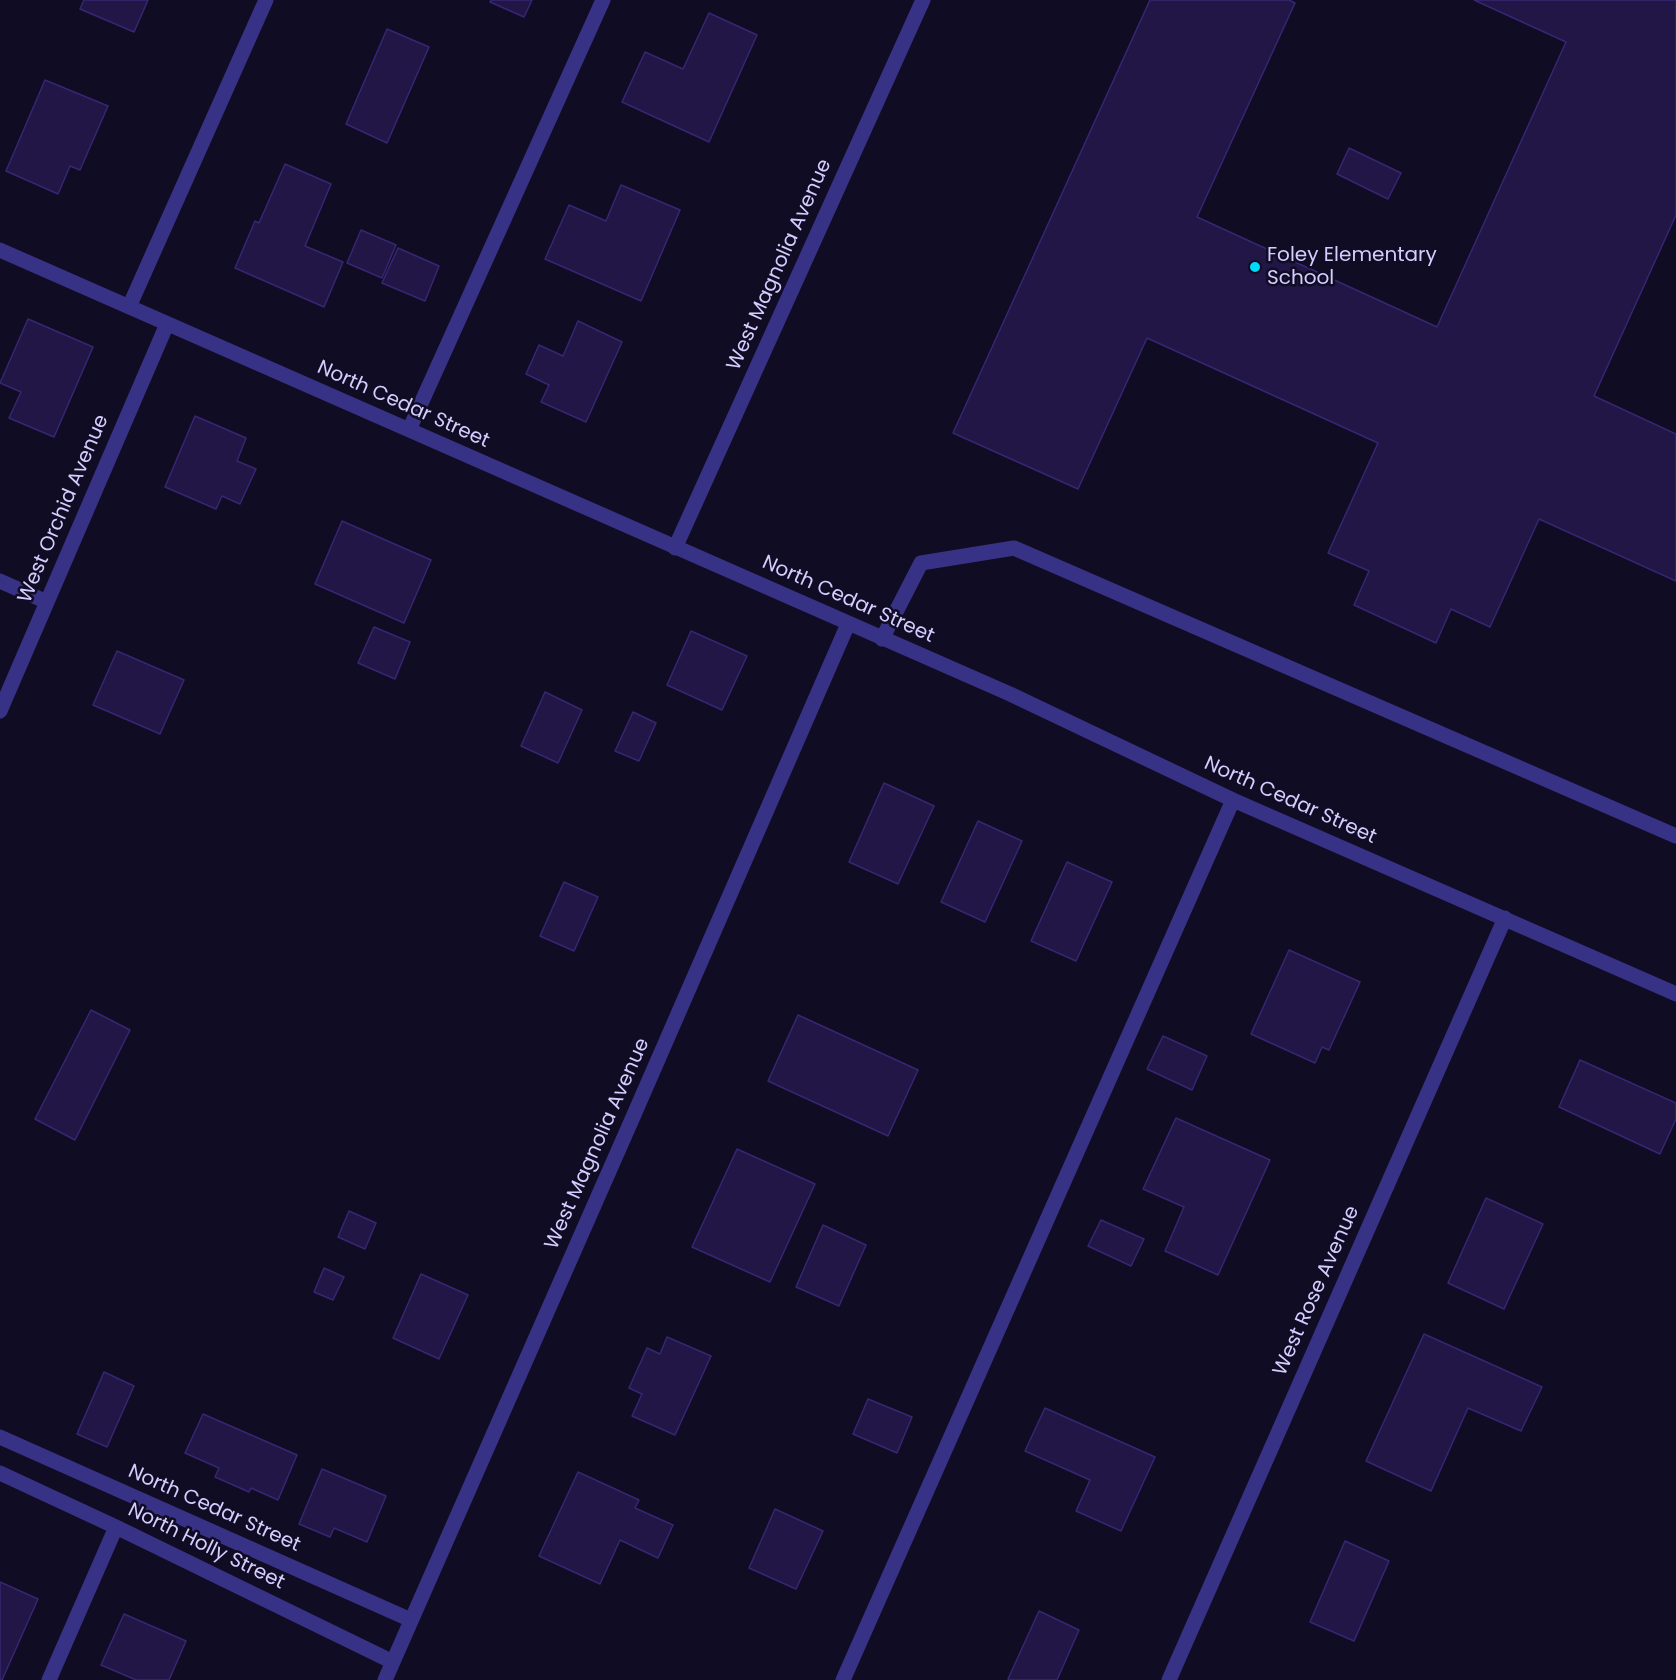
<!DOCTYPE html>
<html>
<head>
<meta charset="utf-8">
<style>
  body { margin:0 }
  canvas { display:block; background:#100c23 }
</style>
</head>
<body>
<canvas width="1676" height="1680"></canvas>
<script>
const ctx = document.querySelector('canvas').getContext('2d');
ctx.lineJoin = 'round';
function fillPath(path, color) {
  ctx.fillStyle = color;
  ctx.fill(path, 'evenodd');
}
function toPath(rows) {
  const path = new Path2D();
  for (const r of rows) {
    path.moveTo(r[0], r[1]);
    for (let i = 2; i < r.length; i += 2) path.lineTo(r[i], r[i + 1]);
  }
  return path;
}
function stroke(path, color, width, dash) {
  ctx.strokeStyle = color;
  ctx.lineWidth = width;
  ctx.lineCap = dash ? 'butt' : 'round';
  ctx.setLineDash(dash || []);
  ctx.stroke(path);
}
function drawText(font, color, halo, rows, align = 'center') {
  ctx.font = font + ' Poppins,sans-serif';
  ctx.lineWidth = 5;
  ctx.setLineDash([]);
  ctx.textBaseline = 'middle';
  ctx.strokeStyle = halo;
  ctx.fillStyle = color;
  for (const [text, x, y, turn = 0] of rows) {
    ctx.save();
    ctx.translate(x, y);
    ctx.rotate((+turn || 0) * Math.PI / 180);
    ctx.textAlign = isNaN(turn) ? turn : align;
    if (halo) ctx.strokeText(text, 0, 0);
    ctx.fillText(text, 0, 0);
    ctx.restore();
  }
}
const building = toPath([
  [84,0,148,0,134,32,80,9,84,0],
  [491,0,532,0,524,17,490,2,491,0],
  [1150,0,1289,0,1295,3,1197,217,1437,327,1566,42,1474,0,1676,0,1676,215,1594,396,1676,434,1676,581,1539,519,1490,627,1451,609,1436,643,1354,605,1369,571,1328,553,1378,443,1147,338,1078,489,953,433,1150,0],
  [709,13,757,35,709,142,622,102,645,52,683,69,709,13],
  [387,29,429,47,387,143,346,124,387,29],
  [45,80,108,106,80,170,70,166,58,194,6,171,45,80],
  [1349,148,1401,173,1388,199,1337,174,1349,148],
  [285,164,331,184,305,246,343,262,324,307,235,268,255,221,259,223,285,164],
  [621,185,680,210,641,301,545,259,569,205,606,221,621,185],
  [361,230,396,245,382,278,347,263,361,230],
  [398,248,439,266,425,301,382,283,398,248],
  [28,319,93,347,54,437,9,418,21,392,0,383,28,319],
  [578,321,622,342,586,422,541,402,549,385,526,374,539,345,563,356,578,321],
  [195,416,246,438,237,461,256,469,240,504,222,496,216,509,165,487,195,416],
  [342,521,431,560,404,623,315,584,342,521],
  [374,627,410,642,395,679,358,663,374,627],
  [691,631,747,656,722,710,667,685,691,631],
  [117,651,184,680,160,734,93,705,117,651],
  [545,692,582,710,558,763,521,746,545,692],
  [633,712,656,723,639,761,615,751,633,712],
  [884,783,934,806,898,884,849,862,884,783],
  [978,821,1022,841,985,922,941,902,978,821],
  [1067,862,1112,882,1076,961,1031,941,1067,862],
  [564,882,598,897,574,951,540,936,564,882],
  [1289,950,1360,982,1329,1050,1322,1047,1315,1063,1251,1034,1289,950],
  [91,1010,130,1030,75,1140,35,1119,91,1010],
  [798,1015,918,1070,888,1136,768,1081,798,1015],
  [1163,1036,1207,1056,1192,1090,1147,1069,1163,1036],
  [1580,1060,1676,1103,1676,1119,1660,1154,1559,1107,1580,1060],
  [1176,1118,1270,1160,1218,1275,1165,1251,1184,1207,1143,1189,1176,1118],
  [737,1149,815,1184,770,1282,692,1247,737,1149],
  [1486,1198,1543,1224,1504,1309,1448,1283,1486,1198],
  [349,1211,376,1223,365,1249,338,1237,349,1211],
  [1101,1220,1144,1239,1131,1266,1088,1246,1101,1220],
  [823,1225,866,1245,839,1306,796,1287,823,1225],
  [324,1268,344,1277,333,1300,314,1292,324,1268],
  [421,1274,468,1295,439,1359,393,1338,421,1274],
  [1424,1334,1542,1387,1521,1431,1468,1408,1431,1491,1366,1461,1424,1334],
  [667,1337,711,1356,675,1435,632,1416,642,1394,629,1388,647,1348,660,1354,667,1337],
  [104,1372,134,1386,107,1447,77,1434,104,1372],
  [868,1399,912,1417,897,1453,853,1434,868,1399],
  [1045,1408,1155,1457,1121,1531,1076,1511,1090,1480,1025,1451,1045,1408],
  [203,1414,297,1455,278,1500,251,1488,249,1492,215,1477,219,1468,185,1453,203,1414],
  [322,1469,386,1496,367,1542,334,1528,330,1537,299,1524,322,1469],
  [578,1472,639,1500,635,1508,673,1525,658,1558,620,1540,600,1584,539,1556,578,1472],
  [775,1509,823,1531,796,1589,749,1568,775,1509],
  [1345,1541,1389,1561,1354,1641,1310,1622,1345,1541],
  [0,1582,38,1599,2,1680,0,1680,0,1582],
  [1039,1611,1079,1630,1057,1680,1011,1680,1008,1679,1039,1611],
  [124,1614,186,1641,169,1680,136,1680,101,1665,124,1614]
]);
const minor = toPath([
  [0,250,1010,694,1233,800,1676,994],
  [129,307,266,0],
  [409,430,603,0],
  [675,548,923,0],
  [0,581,47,602],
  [882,639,921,563,1014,548,1676,836],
  [0,711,167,324],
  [0,1437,411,1620],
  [0,1473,116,1527,393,1662],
  [49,1680,116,1527],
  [385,1680,633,1117,848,624],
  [843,1680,1233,800],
  [1169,1680,1505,918]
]);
const markers = [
  [1255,267,6,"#00d9f8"]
];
const poiNames = [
  ["Foley Elementary",1267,256],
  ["School",1267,279]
];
const streetNames = [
  ["West Magnolia Avenue",780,265,-66],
  ["North Cedar Street",403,405,24],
  ["West Orchid Avenue",64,509,-67],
  ["North Cedar Street",848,600,24],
  ["North Cedar Street",1290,801,24],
  ["West Magnolia Avenue",598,1144,-66],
  ["West Rose Avenue",1317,1291,-66],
  ["North Cedar Street",214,1509,24],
  ["North Holly Street",206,1547,26]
];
fillPath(building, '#211645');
stroke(building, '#372673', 1.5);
stroke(minor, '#383286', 15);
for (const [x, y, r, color] of markers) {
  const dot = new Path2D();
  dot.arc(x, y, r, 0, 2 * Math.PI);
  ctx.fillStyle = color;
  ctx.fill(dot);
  stroke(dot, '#100c23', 2);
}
drawText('20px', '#d4cdff', '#100c23', poiNames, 'left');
drawText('20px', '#d4cdff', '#100c23', streetNames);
</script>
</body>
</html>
